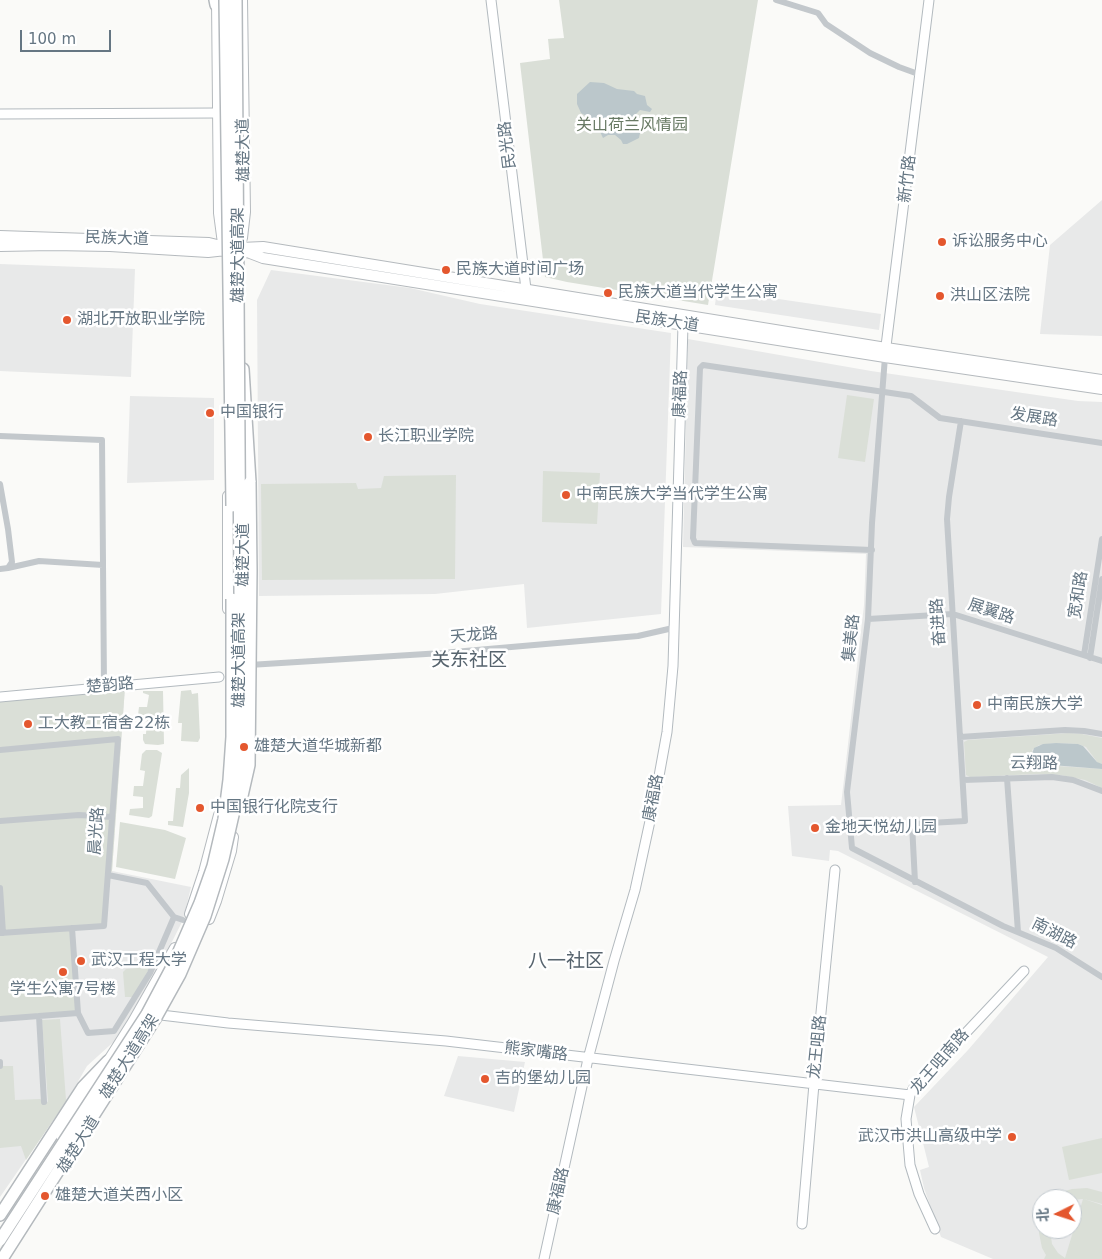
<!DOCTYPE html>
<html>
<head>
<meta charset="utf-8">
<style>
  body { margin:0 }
  #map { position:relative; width:1102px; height:1259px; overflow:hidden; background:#fafaf8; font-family:"DejaVu Sans","Noto Sans SC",sans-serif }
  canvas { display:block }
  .north { position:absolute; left:1032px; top:1189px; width:50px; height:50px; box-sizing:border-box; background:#fff; border:1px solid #c1c8cd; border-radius:50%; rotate:266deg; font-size:14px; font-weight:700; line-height:20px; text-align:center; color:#657683 }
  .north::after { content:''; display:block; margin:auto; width:18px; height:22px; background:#e4572e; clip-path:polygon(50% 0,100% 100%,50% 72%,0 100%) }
  .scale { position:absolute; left:20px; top:30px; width:91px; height:22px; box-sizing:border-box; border:2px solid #657683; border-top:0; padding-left:6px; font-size:15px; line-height:18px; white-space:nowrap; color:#657683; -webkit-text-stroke:4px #fff; paint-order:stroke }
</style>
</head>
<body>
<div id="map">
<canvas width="1102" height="1259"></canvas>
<div class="north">北</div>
<div class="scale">100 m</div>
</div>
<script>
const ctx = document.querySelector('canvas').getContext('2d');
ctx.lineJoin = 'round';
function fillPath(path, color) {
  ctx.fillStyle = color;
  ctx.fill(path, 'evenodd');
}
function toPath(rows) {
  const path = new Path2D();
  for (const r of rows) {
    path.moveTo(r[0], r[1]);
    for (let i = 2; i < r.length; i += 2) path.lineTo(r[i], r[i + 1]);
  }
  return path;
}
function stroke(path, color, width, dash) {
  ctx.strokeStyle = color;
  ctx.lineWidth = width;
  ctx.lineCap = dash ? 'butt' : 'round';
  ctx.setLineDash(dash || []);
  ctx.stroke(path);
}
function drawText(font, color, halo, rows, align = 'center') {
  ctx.font = font + ' "DejaVu Sans","Noto Sans SC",sans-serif';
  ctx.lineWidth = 5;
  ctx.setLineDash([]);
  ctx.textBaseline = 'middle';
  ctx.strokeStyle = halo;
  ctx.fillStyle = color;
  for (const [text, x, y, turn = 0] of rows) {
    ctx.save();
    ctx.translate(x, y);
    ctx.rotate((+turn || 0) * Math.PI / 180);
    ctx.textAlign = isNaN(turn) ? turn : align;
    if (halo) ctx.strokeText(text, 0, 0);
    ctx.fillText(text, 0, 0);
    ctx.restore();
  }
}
const built = toPath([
  [1102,200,1102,336,1040,334,1050,245],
  [0,264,135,269,131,377,0,371],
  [271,270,410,288,480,304,671,333,661,614,527,628,524,584,435,594,259,596,257,300],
  [717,290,881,314,879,330,715,305],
  [688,339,871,371,1078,401,1102,402,1102,1259,993,1259,941,1237,924,1188,920,1170,929,1167,914,1107,968,1050,1048,957,838,851,830,850,829,861,792,856,788,806,841,805,864,605,866,554,683,547],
  [1042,1199,1072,1199,1072,1229,1042,1229],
  [130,396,214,398,214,480,127,483],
  [125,687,112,871,191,887,183,920,141,1003,120,1036,87,1066,69,1097,0,1197,0,701],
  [458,1056,525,1062,514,1112,444,1096]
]);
const green = toPath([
  [559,0,758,0,708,305,567,282,545,277,520,63,550,59,548,39,564,38],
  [847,395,874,399,865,462,838,458],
  [543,471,600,473,597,524,542,522],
  [456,475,455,579,262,580,261,484,356,483,358,489,381,488,384,476],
  [125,687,112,871,108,876,104,926,72,928,78,1013,0,1019,0,701],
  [191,690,192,694,198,693,200,738,198,742,181,741,182,723,178,723,181,691],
  [143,691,163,691,164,744,158,745,145,744,143,740,143,734,146,734,147,716,138,715,139,707,147,707,149,695,143,693],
  [1069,733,1082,734,1102,738,1102,764,1098,763,1086,747,1078,744,1056,743,1039,745,1032,750,1034,757,1042,765,1102,769,1102,788,1085,780,1061,775,1037,774,970,777,966,775,964,742,968,740],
  [146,750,157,750,162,753,152,816,149,818,129,815,130,809,143,808,143,797,133,796,134,786,143,786,145,771,140,770,142,754],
  [189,768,189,793,183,827,168,825,168,821,173,821,176,788,180,788,181,775],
  [120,822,165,830,186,838,175,879,116,867],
  [150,967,133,997,125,997,123,972,126,969],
  [60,1019,66,1100,69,1097,26,1160,21,1146,0,1148,0,1062,0,1066,13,1066,15,1100,40,1099,48,1102,42,1020],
  [1102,1138,1102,1173,1069,1180,1062,1147],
  [1087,1188,1102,1192,1102,1204,1084,1199,1102,1205,1102,1259,1044,1259,1046,1255,1042,1248,1039,1233,1042,1215,1042,1229,1050,1229,1052,1244,1058,1253,1065,1258,1083,1199,1072,1200,1072,1199,1053,1199,1065,1191,1072,1189]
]);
const water = toPath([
  [590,82,604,83,617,89,634,91,637,94,645,96,647,105,652,109,650,112,640,110,636,114,636,123,640,133,639,138,627,144,623,144,621,140,615,135,608,135,603,138,595,121,581,113,577,104,577,94],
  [1056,743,1078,744,1083,746,1097,762,1102,764,1102,769,1039,764,1032,754,1034,748,1043,744]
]);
const street = toPath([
  [776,0,818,13,826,24,870,53,899,67,921,75],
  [885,357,872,523,868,619,847,792,852,848,1003,926,1056,948,1102,977],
  [0,436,102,440,104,686],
  [0,484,8,529,12,562,8,568,0,569],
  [872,550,695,543,693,538,700,368,703,365,911,396,940,418,1102,443],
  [8,568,39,561,103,565],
  [868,619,953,614,1102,661],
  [1084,655,1102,539],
  [1090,658,1102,579],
  [249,665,442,653,638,636,673,628],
  [960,737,1065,730,1084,731,1102,734],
  [0,750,118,739,104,926,0,933],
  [1007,778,1018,932],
  [963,780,1052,777,1073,780,1102,791],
  [0,821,79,815,112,817],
  [108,875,147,883,174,917,183,920],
  [915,882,912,824,965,821,947,519,949,497,961,421],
  [0,888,3,933],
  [78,1013,88,1033,114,1031,150,973,174,917],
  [39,1016,44,1102],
  [0,1019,78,1013,72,928],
  [0,1062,0,1066]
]);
const secondary = toPath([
  [491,0,526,289],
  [0,114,217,113],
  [885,354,929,0],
  [0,697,219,677],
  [161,1015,228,1023,446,1041,910,1095],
  [802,1224,814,1084,835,870],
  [935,1229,919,1194,910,1165,906,1119,910,1095,913,1089,1024,971],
  [544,1259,588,1059,614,961,635,890,655,798,667,732,673,666,683,325]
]);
const primary = toPath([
  [217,0,219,213,224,251],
  [0,236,209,243,250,253,263,258,885,357,1102,389],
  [242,238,245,212,242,0],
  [0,246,52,245,110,246,208,252,226,250],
  [241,248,263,247,886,348,1102,380],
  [228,496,228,609],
  [190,914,204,872,219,815],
  [209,919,216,901,231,851,233,837],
  [61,1136,133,1022,175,948]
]);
const highway = toPath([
  [215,0,216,5],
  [243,369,250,482],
  [0,1215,83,1087,108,1061]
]);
const highwayBridge = toPath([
  [225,0,232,506],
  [239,809,249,765,251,571,250,482],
  [0,1240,147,1014,173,965,200,903,213,866,224,819,229,780,232,737,232,599],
  [2,1259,155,1019,180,974,205,916,223,859,233,815,241,739,236,0]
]);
const markers = [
  [942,242,5,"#e4572e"],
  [446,270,5,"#e4572e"],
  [608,293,5,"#e4572e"],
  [940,296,5,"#e4572e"],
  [67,320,5,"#e4572e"],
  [210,413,5,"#e4572e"],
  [368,437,5,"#e4572e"],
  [566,495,5,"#e4572e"],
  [977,705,5,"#e4572e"],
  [28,724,5,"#e4572e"],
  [244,747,5,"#e4572e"],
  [200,808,5,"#e4572e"],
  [815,828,5,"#e4572e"],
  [81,961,5,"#e4572e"],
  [63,972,5,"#e4572e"],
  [485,1079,5,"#e4572e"],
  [1012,1137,5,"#e4572e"],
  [45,1196,5,"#e4572e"]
];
const parkNames = [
  ["关山荷兰风情园",632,126]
];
const streetNames = [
  ["民光路",508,145,-97],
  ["雄楚大道",244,150,-91],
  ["新竹路",908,179,-83],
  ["民族大道",117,239,2],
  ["雄楚大道高架",239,255,-90],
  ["民族大道",667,322,9],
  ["康福路",681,394,-88],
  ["发展路",1034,418,9],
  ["雄楚大道",244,555,-90],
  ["宽和路",1079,595,-81],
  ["展翼路",991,612,18],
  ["奋进路",939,622,-94],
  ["天龙路",474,636,-5],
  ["集美路",852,638,-84],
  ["雄楚大道高架",240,660,-90],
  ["楚韵路",110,686,-5],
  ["云翔路",1034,764,1],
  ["康福路",654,798,-79],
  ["晨光路",97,831,-86],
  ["南湖路",1054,934,27],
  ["龙王咀路",818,1047,-84],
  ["熊家嘴路",536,1052,7],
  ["雄楚大道高架",130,1057,-58],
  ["龙王咀南路",940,1062,-49],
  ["雄楚大道",79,1145,-58],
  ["康福路",559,1191,-77]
];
const poiNames = [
  ["诉讼服务中心",952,242],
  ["民族大道时间广场",456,270],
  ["民族大道当代学生公寓",618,293],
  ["洪山区法院",950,296],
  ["湖北开放职业学院",77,320],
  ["中国银行",220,413],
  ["长江职业学院",378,437],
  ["中南民族大学当代学生公寓",576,495],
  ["中南民族大学",987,705],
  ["工大教工宿舍22栋",38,724],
  ["雄楚大道华城新都",254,747],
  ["中国银行化院支行",210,808],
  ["金地天悦幼儿园",825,828],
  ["武汉工程大学",91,961],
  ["学生公寓7号楼",63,990,"center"],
  ["吉的堡幼儿园",495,1079],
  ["武汉市洪山高级中学",1002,1137,"right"],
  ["雄楚大道关西小区",55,1196]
];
const quarterNames = [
  ["关东社区",469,661],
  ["八一社区",566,962]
];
fillPath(built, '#e8e9e9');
fillPath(green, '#dadfd7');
fillPath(water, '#bbc7cb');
stroke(secondary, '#b3babf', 11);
stroke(primary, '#b5babe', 12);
stroke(highway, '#b4b9bd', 14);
stroke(street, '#c3c8cc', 6);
stroke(secondary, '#fff', 9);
stroke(primary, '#fff', 10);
stroke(highway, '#fff', 11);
stroke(highwayBridge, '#b4b9bd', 14, []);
stroke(highwayBridge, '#fff', 11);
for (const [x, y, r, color] of markers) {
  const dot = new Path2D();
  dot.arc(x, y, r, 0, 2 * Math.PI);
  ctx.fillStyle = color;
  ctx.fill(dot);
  stroke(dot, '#fff', 2);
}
drawText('16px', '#687a64', '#fff', parkNames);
drawText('16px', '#657683', '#fff', streetNames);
drawText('16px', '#657683', '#fff', poiNames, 'left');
drawText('19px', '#57646e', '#fff', quarterNames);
</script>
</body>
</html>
